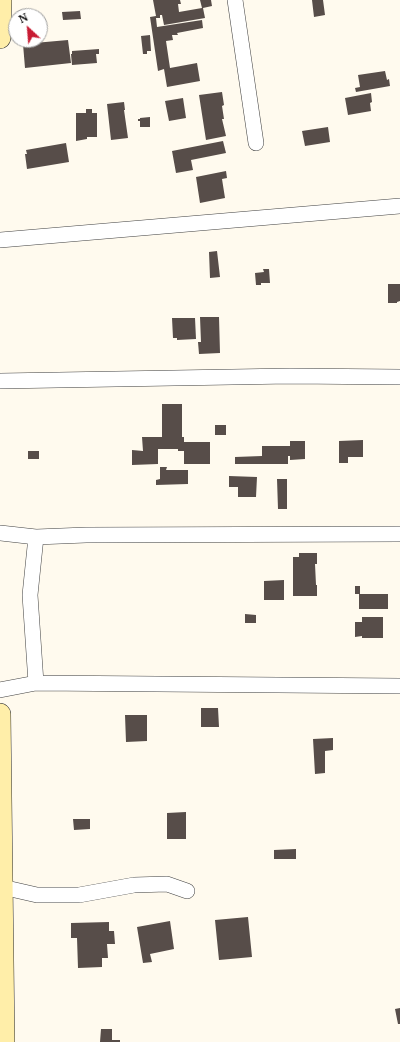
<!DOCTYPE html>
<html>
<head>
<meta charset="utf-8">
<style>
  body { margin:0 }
  #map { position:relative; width:400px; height:1042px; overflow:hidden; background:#fffaee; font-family:"Noto Serif",serif }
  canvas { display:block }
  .north { position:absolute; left:8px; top:8px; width:40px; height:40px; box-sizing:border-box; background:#fff; border:1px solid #9f9f9f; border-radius:50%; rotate:334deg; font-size:11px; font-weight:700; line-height:16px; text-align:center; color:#0e0e0e }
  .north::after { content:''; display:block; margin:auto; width:14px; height:18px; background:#c81b33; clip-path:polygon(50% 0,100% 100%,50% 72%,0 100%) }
</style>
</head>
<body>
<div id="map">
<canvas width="400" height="1042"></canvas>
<div class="north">N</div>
</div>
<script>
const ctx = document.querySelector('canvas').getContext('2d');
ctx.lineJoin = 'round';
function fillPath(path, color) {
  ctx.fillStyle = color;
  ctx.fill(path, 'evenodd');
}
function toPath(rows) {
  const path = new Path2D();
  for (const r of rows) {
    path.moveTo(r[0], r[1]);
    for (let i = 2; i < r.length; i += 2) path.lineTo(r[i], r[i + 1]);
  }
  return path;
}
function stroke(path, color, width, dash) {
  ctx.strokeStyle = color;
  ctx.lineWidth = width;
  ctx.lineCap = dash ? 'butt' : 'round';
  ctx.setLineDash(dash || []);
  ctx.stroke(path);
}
const building = toPath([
  [153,0,180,0,181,4,178,4,179,12,202,8,200,0,211,0,212,6,203,8,205,18,164,25,162,15,160,15,160,18,156,18,157,27,202,20,203,28,177,33,178,35,172,35,173,40,166,41,170,68,197,63,200,81,167,87,164,69,158,71,150,17,156,16],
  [312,0,323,0,325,15,314,17],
  [80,11,81,19,63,20,62,12],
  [150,35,151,51,147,51,147,54,143,54,141,36],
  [68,40,71,63,25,68,23,44],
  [99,49,99,54,96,54,97,63,72,65,71,54,72,54,72,51],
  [385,71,387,80,389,79,390,86,356,92,355,88,360,87,358,75],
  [222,92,224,105,222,106,224,119,222,119,226,136,206,140,199,95],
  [371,93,372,102,370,103,371,111,348,115,345,98],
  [183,98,186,118,169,121,165,101],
  [124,102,125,110,124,110,128,138,111,140,107,104],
  [86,109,92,109,92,113,97,113,97,137,87,137,87,139,76,141,76,113,86,113],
  [150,117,150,127,140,127,140,121,138,121,138,119,140,119,140,118],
  [328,127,330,142,305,146,302,131],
  [223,141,226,153,191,160,193,170,176,173,172,151],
  [66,143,69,162,27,169,25,154,27,154,26,150],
  [226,171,227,178,222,179,225,198,200,203,196,177],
  [217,251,220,277,210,278,209,252],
  [263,269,269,269,270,283,261,283,261,285,256,285,255,273,264,272],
  [388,284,400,284,400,301,397,302,397,303,388,303],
  [200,317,219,317,220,353,199,354,198,342,201,342],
  [172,318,195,318,196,339,177,340,177,338,173,338],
  [162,404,182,404,182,437,184,437,184,442,210,442,210,464,184,464,184,451,178,451,178,449,158,449,158,464,132,465,132,450,143,451,142,437,162,437],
  [215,425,226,425,226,435,215,435],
  [363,440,363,457,348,457,348,463,339,463,339,441],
  [290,441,305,441,305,459,290,460,290,456,288,456,288,464,235,464,235,457,262,456,262,446,290,446],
  [28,451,39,451,39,459,28,459],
  [160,467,167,467,166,470,188,470,188,484,156,485,156,480,160,479],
  [229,476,257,477,256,497,238,497,238,487,229,487],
  [277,479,287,479,287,509,278,509],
  [299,553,317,553,317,564,315,564,316,585,317,585,317,596,293,596,293,557,299,557],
  [284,580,284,600,264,600,264,581],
  [355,586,360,586,360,594,388,594,388,609,359,609,359,594,355,594],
  [245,614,256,615,256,623,245,623],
  [362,617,383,617,383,638,362,638,362,636,355,637,355,622,362,622],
  [201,708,218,708,219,727,201,727],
  [125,715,147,715,147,741,126,742],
  [333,738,333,750,325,751,325,773,315,774,313,739],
  [186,812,186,839,167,839,167,813],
  [73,819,90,819,90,829,74,830],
  [296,849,296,859,274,859,274,850],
  [248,917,252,957,219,960,215,920],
  [170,921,174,949,150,954,152,962,143,963,137,927],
  [109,922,109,931,114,931,115,944,107,944,108,958,102,958,102,967,78,968,77,938,71,938,71,923],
  [400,1008,400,1024,398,1024,395,1009],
  [101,1029,112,1029,112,1040,120,1040,120,1042,100,1042]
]);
const street = toPath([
  [235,0,256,143],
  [0,240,400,206],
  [0,381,290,376,400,377],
  [0,533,36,537],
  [36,683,400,686],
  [0,690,36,683,30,595,36,537,86,535,400,534],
  [2,887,37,895,79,895,134,885,167,884,187,891]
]);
const secondary = toPath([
  [0,38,1,0],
  [0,714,4,1042]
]);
fillPath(building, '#574d49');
stroke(street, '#414141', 16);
stroke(secondary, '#303030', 22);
stroke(street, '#fff', 15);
stroke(secondary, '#ffeea9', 21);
</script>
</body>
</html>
